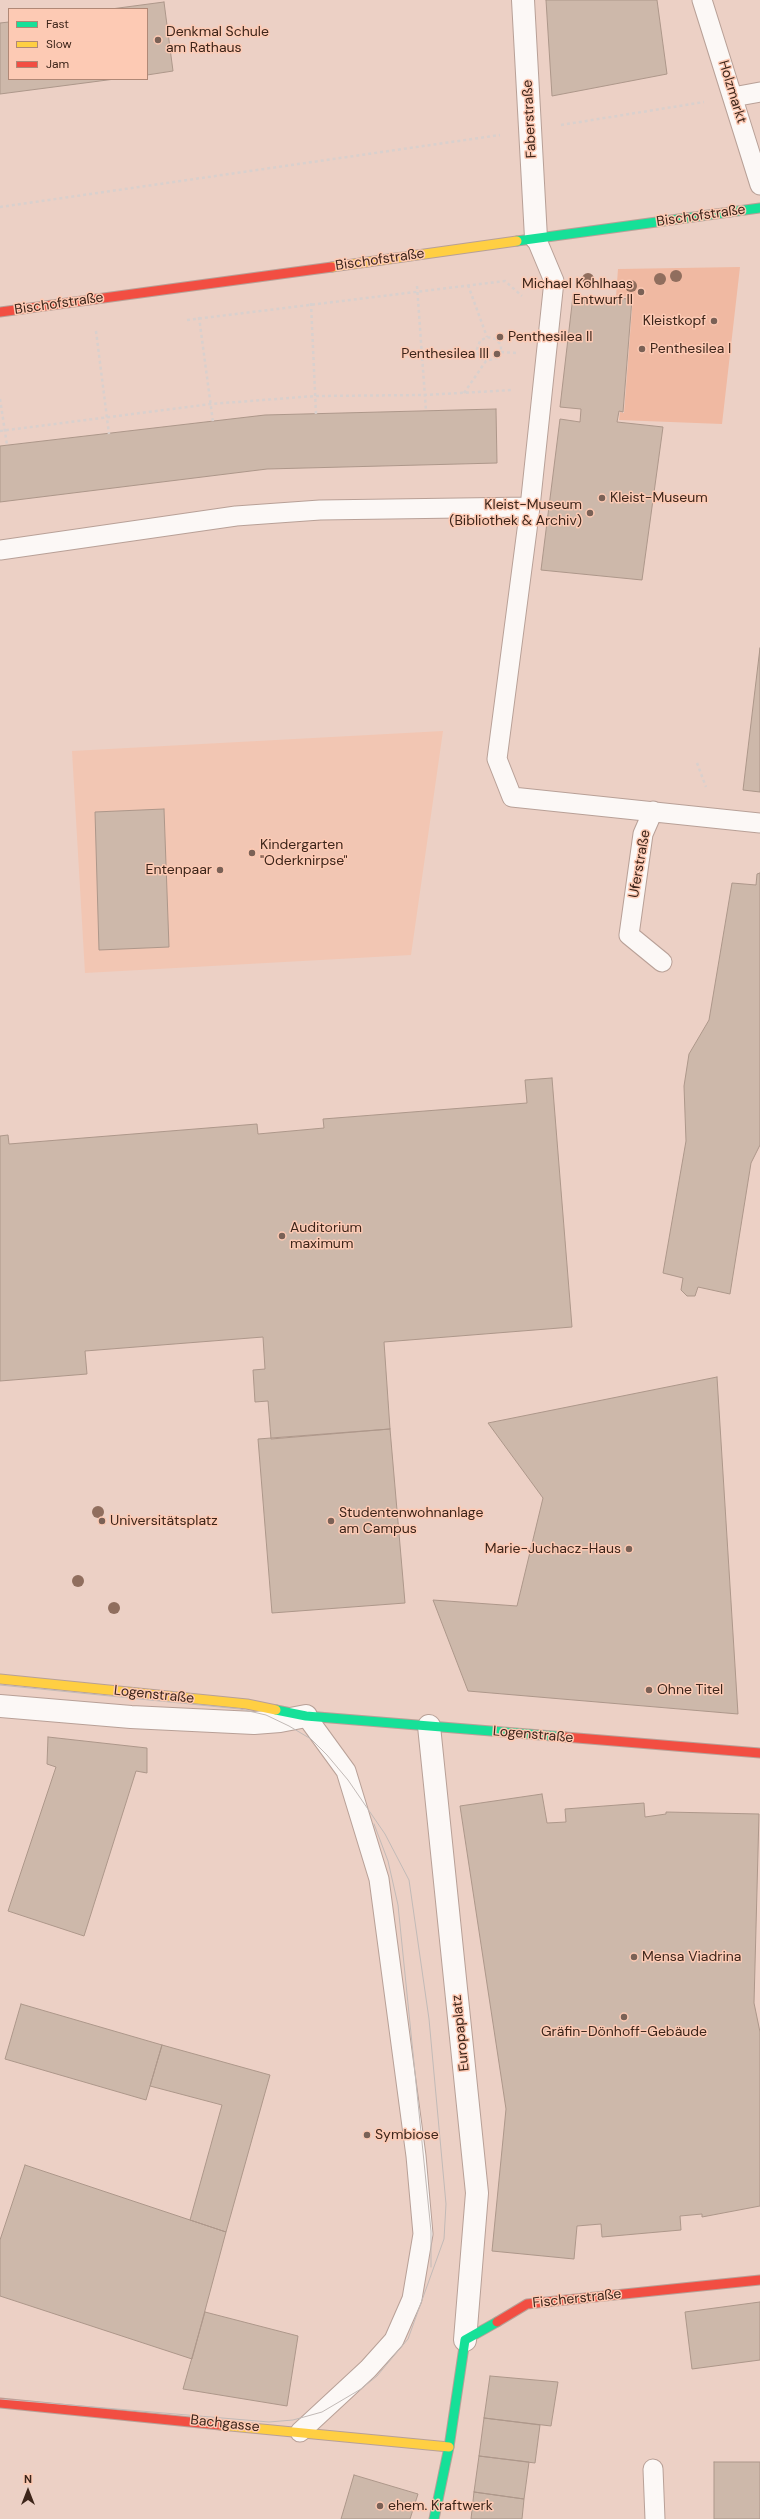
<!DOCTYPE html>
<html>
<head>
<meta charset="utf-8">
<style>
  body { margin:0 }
  #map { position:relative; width:760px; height:2519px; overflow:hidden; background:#ecd0c5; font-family:"DM Sans",sans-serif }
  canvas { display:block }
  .legend { position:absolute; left:8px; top:8px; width:140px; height:72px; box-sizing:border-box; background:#fdcab4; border:1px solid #b08876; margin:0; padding:5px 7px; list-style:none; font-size:12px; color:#3d251a }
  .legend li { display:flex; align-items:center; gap:8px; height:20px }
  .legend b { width:20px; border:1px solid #b08876 }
  .north { position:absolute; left:8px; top:2471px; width:40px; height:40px; -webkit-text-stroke:3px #fdcab4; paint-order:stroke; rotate:0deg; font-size:11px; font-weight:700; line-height:16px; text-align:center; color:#3d251a }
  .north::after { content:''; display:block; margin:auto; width:14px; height:18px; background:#3d251a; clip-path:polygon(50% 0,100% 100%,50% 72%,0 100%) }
</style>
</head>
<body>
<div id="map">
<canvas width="760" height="2519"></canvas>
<ul class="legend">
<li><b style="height:5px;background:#16e098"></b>Fast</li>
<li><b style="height:5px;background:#ffcf43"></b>Slow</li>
<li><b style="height:5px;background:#f24e42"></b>Jam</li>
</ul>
<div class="north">N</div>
</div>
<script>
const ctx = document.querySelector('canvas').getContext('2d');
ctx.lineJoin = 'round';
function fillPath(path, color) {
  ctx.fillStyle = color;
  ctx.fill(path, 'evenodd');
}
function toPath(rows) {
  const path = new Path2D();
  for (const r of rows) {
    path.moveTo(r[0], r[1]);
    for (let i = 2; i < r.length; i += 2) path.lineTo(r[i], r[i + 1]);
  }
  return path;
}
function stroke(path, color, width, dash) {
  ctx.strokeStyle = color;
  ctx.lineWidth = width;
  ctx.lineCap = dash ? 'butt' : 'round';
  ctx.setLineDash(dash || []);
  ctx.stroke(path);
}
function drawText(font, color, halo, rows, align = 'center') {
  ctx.font = font + ' "DM Sans",sans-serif';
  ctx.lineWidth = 3;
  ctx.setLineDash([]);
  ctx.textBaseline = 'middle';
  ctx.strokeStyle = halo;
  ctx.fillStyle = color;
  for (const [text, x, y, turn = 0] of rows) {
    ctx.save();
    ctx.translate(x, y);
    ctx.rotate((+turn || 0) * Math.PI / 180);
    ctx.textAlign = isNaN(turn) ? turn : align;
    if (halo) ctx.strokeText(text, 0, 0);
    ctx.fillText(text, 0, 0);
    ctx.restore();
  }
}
const built = toPath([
  [443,731,411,955,85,973,72,751]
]);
const green = toPath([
  [740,267,722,424,619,420,620,412,624,413,633,297,616,296,618,269]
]);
const building = toPath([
  [546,0,657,0,667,74,552,96,546,0],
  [164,2,173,71,147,75,147,9,111,9,164,2],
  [9,22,9,79,115,79,0,94,0,23,9,22],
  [573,296,632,299,623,412,619,411,617,422,663,427,642,580,541,570,560,419,580,422,581,409,560,407,573,296],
  [496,409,497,463,267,469,0,502,0,446,265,415,496,409],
  [760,648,760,792,743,790,760,648],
  [164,809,169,947,99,950,95,812,164,809],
  [760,873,760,1145,751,1163,730,1294,698,1287,695,1296,687,1296,681,1290,683,1278,663,1273,686,1141,684,1086,689,1054,709,1020,732,883,756,885,757,874,760,873],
  [552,1078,572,1327,384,1342,390,1429,271,1439,268,1401,255,1402,253,1370,265,1369,263,1337,85,1351,87,1374,0,1381,0,1136,8,1135,9,1144,257,1124,258,1134,324,1128,323,1119,527,1103,525,1080,552,1078],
  [717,1377,738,1714,468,1691,433,1600,517,1606,543,1498,488,1423,717,1377],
  [390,1429,405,1603,272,1613,258,1439,390,1429],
  [48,1737,147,1748,147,1773,136,1771,84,1936,8,1911,56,1767,47,1764,48,1737],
  [542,1794,547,1823,566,1822,565,1809,644,1803,645,1817,666,1814,666,1812,759,1814,754,2003,760,2032,760,2206,702,2217,702,2214,680,2216,681,2230,602,2237,601,2224,577,2226,574,2259,492,2251,506,2109,460,1806,542,1794],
  [21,2004,162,2045,146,2100,5,2059,21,2004],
  [162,2045,270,2075,226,2232,190,2220,222,2105,150,2086,162,2045],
  [25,2165,226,2232,192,2359,0,2296,0,2240,25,2165],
  [760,2302,760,2360,692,2369,685,2312,760,2302],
  [205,2312,298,2336,287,2406,183,2389,205,2312],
  [490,2376,558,2382,551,2426,484,2418,490,2376],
  [484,2418,540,2425,535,2463,479,2456,484,2418],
  [479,2456,529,2462,524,2499,474,2492,479,2456],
  [714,2462,760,2462,760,2519,714,2519,714,2462],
  [354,2475,418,2494,410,2519,341,2519,354,2475],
  [474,2492,524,2499,522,2519,471,2519,474,2492]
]);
const path = toPath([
  [561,125,704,102],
  [0,207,500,135],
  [468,285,487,337],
  [417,286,426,411],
  [311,303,316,414],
  [199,317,213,422],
  [187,320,505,281,522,296],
  [96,331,109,434],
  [501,352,516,353],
  [464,393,486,361,497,358,501,352,501,345,496,339,487,337,480,341,477,349,480,357,486,361],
  [0,399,7,445],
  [0,431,211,404,315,396,424,395,513,390],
  [697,763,706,787]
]);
const lane = toPath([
  [702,0,760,185],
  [733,97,760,92],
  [536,238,554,281,530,507,497,759,512,797,760,823],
  [0,550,236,516,320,510,530,507],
  [653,811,643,834,629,935,662,962],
  [300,2432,368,2369,394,2340,412,2299,423,2234,416,2156,379,1879,346,1771,306,1716],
  [653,2469,655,2519]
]);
const street = toPath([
  [523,0,536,238],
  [0,1706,131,1717,254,1723,280,1721,306,1716],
  [429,1726,477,2193,465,2340]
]);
const fast = toPath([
  [517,241,760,208],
  [276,1710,306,1716,565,1737],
  [434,2519,449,2447,465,2340,497,2322]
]);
const slow = toPath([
  [332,267,517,241],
  [0,1679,247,1704,276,1710],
  [220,2425,449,2447]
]);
const jam = toPath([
  [0,312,332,267],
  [565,1737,760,1753],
  [497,2322,527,2304,760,2280],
  [0,2403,220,2425]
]);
const tram = toPath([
  [0,1685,240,1709,266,1715,289,1726,311,1739,327,1755,348,1780,385,1834,409,1880,429,2019,446,2204,444,2239,408,2339,377,2376,361,2389,322,2412,293,2420,269,2422,0,2399],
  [374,1824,388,1861,398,1905,431,2231,431,2267]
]);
const trees = [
  [676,276],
  [588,279],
  [660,279],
  [631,286],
  [98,1512],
  [78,1581],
  [114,1608]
];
const markers = [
  [158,40,4,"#7a6156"],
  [641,292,4,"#7a6156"],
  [714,321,4,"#7a6156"],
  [500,337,4,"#7a6156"],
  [642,349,4,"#7a6156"],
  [497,354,4,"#7a6156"],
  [602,498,4,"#7a6156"],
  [590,513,4,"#7a6156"],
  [252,853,4,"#7a6156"],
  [220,870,4,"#7a6156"],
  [282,1236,4,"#7a6156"],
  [102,1521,4,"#7a6156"],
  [331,1521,4,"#7a6156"],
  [629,1549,4,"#7a6156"],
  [649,1690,4,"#7a6156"],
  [634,1957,4,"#7a6156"],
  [624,2017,4,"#7a6156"],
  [367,2135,4,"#7a6156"],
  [380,2506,4,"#7a6156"]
];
const poiNames = [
  ["Denkmal Schule",166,32],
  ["am Rathaus",166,48],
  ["Michael Kohlhaas",633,284,"right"],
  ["Entwurf II",633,300,"right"],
  ["Kleistkopf",706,321,"right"],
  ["Penthesilea II",508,337],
  ["Penthesilea I",650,349],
  ["Penthesilea III",489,354,"right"],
  ["Kleist-Museum",610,498],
  ["Kleist-Museum",582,505,"right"],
  ["(Bibliothek & Archiv)",582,521,"right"],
  ["Kindergarten",260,845],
  ["\"Oderknirpse\"",260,861],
  ["Entenpaar",212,870,"right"],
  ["Auditorium",290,1228],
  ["maximum",290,1244],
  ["Studentenwohnanlage",339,1513],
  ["am Campus",339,1529],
  ["Universitätsplatz",110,1521],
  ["Marie-Juchacz-Haus",621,1549,"right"],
  ["Ohne Titel",657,1690],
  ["Mensa Viadrina",642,1957],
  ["Gräfin-Dönhoff-Gebäude",624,2032,"center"],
  ["Symbiose",375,2135],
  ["ehem. Kraftwerk",388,2506]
];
const streetNames = [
  ["Holzmarkt",732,92,73],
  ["Faberstraße",530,119,-93],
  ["Bischofstraße",701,216,-8],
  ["Bischofstraße",380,260,-8],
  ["Bischofstraße",59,304,-8],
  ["Uferstraße",640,864,-80],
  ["Logenstraße",154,1695,6],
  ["Logenstraße",533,1735,5],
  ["Europaplatz",461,2033,-96],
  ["Fischerstraße",577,2299,-6],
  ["Bachgasse",225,2424,6]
];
fillPath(built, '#f2c6b3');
fillPath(green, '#f0b9a2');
fillPath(building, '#cdb8aa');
stroke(building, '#ad978a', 1);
stroke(lane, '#b8a097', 21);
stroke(street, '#b8a097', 24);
stroke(fast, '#b8a097', 11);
stroke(slow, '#b8a097', 11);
stroke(jam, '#b8a097', 11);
stroke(path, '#d9d0cd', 2.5, [3, 3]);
stroke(lane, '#fcf8f6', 19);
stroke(street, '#fcf8f6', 22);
stroke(fast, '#16e098', 9);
stroke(slow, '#ffcf43', 9);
stroke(jam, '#f24e42', 9);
stroke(tram, '#c2bab7', 1);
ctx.fillStyle = '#906e5e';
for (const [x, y] of trees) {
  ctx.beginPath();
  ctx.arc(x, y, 6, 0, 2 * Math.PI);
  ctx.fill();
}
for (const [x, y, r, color] of markers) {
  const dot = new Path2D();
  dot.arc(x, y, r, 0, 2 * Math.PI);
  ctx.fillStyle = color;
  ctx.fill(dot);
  stroke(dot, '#fdcab4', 1.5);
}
drawText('14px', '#3d251a', '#fdcab4', poiNames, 'left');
drawText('14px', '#3d251a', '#fdcab4', streetNames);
</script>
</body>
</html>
